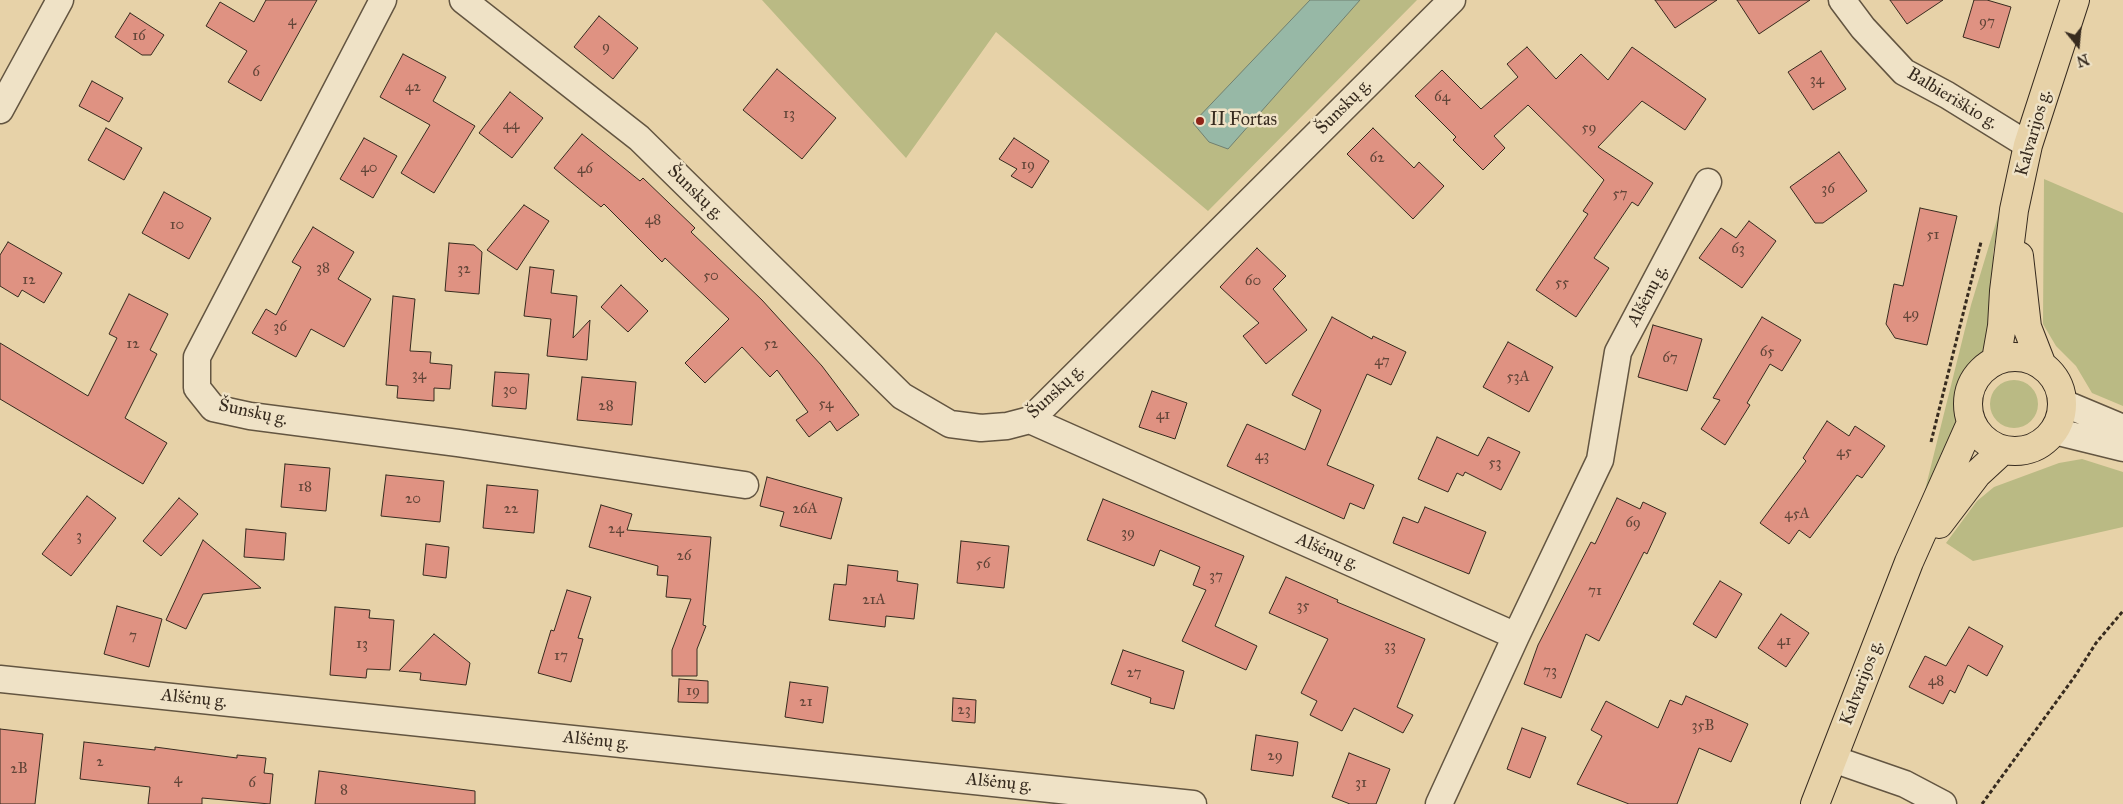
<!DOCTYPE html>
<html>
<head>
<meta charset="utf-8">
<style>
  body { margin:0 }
  #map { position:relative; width:2123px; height:804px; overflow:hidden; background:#e7d2a8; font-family:"IM FELL Great Primer",serif }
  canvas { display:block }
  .north { position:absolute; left:2053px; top:20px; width:50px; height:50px; -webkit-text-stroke:4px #efe2c6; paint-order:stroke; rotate:163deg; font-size:14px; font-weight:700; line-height:20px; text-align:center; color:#372b1f }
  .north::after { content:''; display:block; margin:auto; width:18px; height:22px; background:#372b1f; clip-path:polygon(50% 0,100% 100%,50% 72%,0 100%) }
</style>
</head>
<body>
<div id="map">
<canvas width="2123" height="804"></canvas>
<div class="north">N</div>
</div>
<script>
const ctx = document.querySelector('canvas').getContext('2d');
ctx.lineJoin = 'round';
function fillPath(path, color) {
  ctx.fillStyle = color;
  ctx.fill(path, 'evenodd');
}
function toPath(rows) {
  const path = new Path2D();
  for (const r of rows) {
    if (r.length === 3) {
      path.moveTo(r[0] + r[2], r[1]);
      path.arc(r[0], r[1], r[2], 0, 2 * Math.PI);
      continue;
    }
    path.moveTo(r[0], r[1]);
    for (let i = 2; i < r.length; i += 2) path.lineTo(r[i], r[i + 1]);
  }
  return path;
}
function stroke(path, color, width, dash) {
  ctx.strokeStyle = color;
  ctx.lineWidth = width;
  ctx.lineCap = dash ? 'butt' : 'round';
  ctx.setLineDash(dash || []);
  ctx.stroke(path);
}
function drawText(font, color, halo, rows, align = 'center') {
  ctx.font = font + ' "IM FELL Great Primer",serif';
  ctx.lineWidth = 5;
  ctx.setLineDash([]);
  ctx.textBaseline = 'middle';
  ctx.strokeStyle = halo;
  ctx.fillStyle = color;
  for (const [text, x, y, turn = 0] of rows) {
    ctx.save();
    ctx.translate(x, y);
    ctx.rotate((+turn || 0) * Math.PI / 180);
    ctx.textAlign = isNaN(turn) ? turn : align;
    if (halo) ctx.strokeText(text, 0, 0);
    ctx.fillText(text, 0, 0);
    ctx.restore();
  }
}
const green = toPath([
  [762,0,1417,0,1208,211,996,32,906,158],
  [2044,179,2123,213,2123,406,2092,393,2076,366,2056,346,2043,324],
  [2001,206,1993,253,1993,310,1989,341,1981,354,1962,374,1954,392,1957,437,1937,475,1924,494,1971,305],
  [2014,404,24],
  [2082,459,2123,472,2123,527,1973,561,1946,543,1977,501,1994,487,2059,463]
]);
const water = toPath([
  [1310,0,1360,0,1228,149,1209,142,1193,123,1310,0]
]);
const building = toPath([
  [266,0,317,0,261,101,228,82,247,51,206,26,220,2,254,22,266,0],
  [1655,0,1717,0,1675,28,1655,0],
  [1737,0,1810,0,1759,34,1737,0],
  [1890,0,1943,0,1907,24,1890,0],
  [1974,0,1987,0,2011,7,1999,48,1963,37,1974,0],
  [130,13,164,35,151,55,142,55,115,37,130,13],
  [599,16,638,48,613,79,574,47,599,16],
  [1527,47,1556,79,1581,54,1608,80,1632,47,1706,99,1685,130,1642,101,1598,147,1653,183,1638,206,1632,202,1594,258,1609,268,1576,317,1536,290,1588,214,1583,211,1604,180,1528,105,1494,136,1505,148,1483,170,1453,140,1456,137,1415,96,1442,70,1481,109,1518,77,1507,64,1527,47],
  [1821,51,1846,89,1813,110,1788,72,1821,51],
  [403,54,446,77,433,101,475,126,434,193,401,173,430,125,380,97,403,54],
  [777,69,836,118,802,159,743,110,777,69],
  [92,81,123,98,109,122,79,106,92,81],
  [510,92,543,118,512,158,479,133,510,92],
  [106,128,142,148,124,180,88,160,106,128],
  [1373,128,1414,168,1419,162,1444,186,1413,219,1347,154,1373,128],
  [582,134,640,181,643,178,695,228,691,232,762,300,822,366,859,415,837,431,830,421,809,437,796,420,808,412,777,370,770,377,742,347,705,383,685,363,729,319,665,258,662,262,604,204,601,207,554,168,582,134],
  [364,138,397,156,373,198,340,179,364,138],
  [1014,138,1049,161,1032,188,1011,176,1017,169,999,159,1014,138],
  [1839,152,1867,191,1823,223,1815,223,1790,187,1839,152],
  [164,192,211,218,189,259,142,233,164,192],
  [524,205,549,221,517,270,487,250,524,205],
  [1920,208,1957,216,1927,345,1895,338,1886,324,1894,284,1903,286,1920,208],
  [1749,221,1776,241,1742,288,1699,258,1721,228,1736,238,1749,221],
  [313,227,354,252,338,279,371,299,344,347,311,329,296,357,252,333,266,309,276,315,301,267,292,262,313,227],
  [8,242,62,273,44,303,22,290,18,297,0,286,0,255,8,242],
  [449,243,474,245,482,252,479,294,445,291,449,243],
  [1257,248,1286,276,1273,289,1307,330,1266,364,1243,336,1259,323,1220,287,1257,248],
  [530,267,554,270,551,293,577,296,573,338,590,320,587,360,547,356,551,319,524,316,530,267],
  [621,285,648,311,628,332,601,307,621,285],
  [129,294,168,314,150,350,157,354,125,418,167,443,143,484,0,399,0,343,88,396,117,338,109,334,129,294],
  [393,296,415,299,410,351,431,352,430,363,452,365,450,389,434,388,434,401,397,398,398,386,386,385,393,296],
  [1332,317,1372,339,1373,336,1406,352,1391,385,1367,374,1327,465,1374,485,1364,509,1350,503,1344,519,1227,466,1247,424,1305,450,1321,410,1292,395,1332,317],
  [1762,317,1801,340,1782,371,1770,364,1747,403,1750,405,1725,445,1701,429,1720,400,1713,398,1762,317],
  [1653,325,1702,339,1687,391,1638,377,1653,325],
  [1508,342,1553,367,1529,412,1483,387,1508,342],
  [495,372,529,374,526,409,492,406,495,372],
  [582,377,636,382,632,425,577,420,582,377],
  [1152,391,1187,403,1175,439,1139,427,1152,391],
  [1827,421,1849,436,1855,426,1885,446,1862,478,1857,475,1810,538,1799,530,1789,544,1760,523,1806,461,1803,458,1827,421],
  [1437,437,1478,456,1488,437,1520,452,1501,490,1465,472,1463,476,1457,473,1448,492,1418,479,1437,437],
  [285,464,330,468,326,511,281,507,285,464],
  [386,475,444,481,440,522,381,516,386,475],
  [767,477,842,498,831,539,780,526,784,512,760,506,767,477],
  [487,485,538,490,534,533,483,528,487,485],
  [87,496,116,518,71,576,42,554,87,496],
  [179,498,198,514,161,556,143,541,179,498],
  [1617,498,1640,509,1643,502,1666,513,1647,554,1644,552,1599,641,1586,634,1561,698,1524,684,1538,645,1591,542,1595,544,1617,498],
  [1103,499,1244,556,1215,626,1257,646,1246,670,1182,641,1206,590,1193,585,1200,567,1160,550,1154,566,1087,540,1103,499],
  [601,505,632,514,627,530,711,537,703,625,706,626,697,649,697,676,672,676,672,650,691,599,666,597,668,576,657,575,658,566,589,547,601,505],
  [1425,507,1486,532,1469,574,1393,543,1403,517,1418,523,1425,507],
  [246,529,286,533,284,560,244,557,246,529],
  [203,540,261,588,203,594,186,629,166,620,203,540],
  [961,541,1009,546,1004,588,957,583,961,541],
  [426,544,449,547,446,578,423,575,426,544],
  [848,565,898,571,897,581,918,584,914,619,886,616,885,627,829,620,834,584,846,585,848,565],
  [1286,577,1338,600,1337,602,1425,639,1397,707,1413,715,1403,733,1354,708,1342,731,1310,715,1317,701,1301,693,1328,639,1269,613,1286,577],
  [1720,581,1742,594,1716,638,1693,624,1720,581],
  [567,590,591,597,578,638,583,639,571,682,538,673,551,630,554,631,567,590],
  [117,606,162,619,149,667,104,654,117,606],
  [335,607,370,610,369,618,394,620,390,670,367,669,366,678,330,675,335,607],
  [1781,614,1809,633,1786,667,1758,648,1781,614],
  [1969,627,2003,646,1987,676,1968,665,1955,693,1950,690,1943,704,1909,687,1925,656,1946,666,1969,627],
  [434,634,470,663,466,685,420,680,421,673,399,671,434,634],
  [1123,650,1184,671,1174,709,1150,703,1151,698,1111,684,1123,650],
  [679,679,708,681,708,703,678,702,679,679],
  [790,682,828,687,823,723,785,717,790,682],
  [1686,696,1748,724,1731,762,1699,748,1677,804,1629,804,1577,784,1602,736,1591,730,1606,701,1658,728,1670,700,1682,705,1686,696],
  [953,698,976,700,975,723,952,721,953,698],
  [1522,728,1546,737,1530,778,1507,769,1522,728],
  [0,729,43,734,35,804,0,804,0,729],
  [1256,735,1298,742,1293,776,1251,770,1256,735],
  [84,742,155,750,155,747,237,758,237,755,266,758,264,773,273,774,270,804,202,798,202,804,148,804,150,787,80,779,84,742],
  [1349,753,1390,769,1376,804,1350,804,1332,797,1349,753],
  [319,771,475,791,475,804,315,804,319,771]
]);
const path = toPath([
  [1931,442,1981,242],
  [1982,804,2075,676,2096,643,2123,611]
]);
const minor = toPath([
  [383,0,197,357,197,388,213,408,250,416,458,443,745,485],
  [463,0,639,138,902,396,950,424,981,428,1007,426,1030,420,1452,0],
  [1842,0,1863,28,1904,72,1947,95,2028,145],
  [0,110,60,0],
  [2063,403,2123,428],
  [1030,420,1516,636],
  [2054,431,2123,448],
  [0,679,1193,804],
  [1833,759,1905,784,1943,804],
  [1439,804,1516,636,1600,460,1618,352,1708,182]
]);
const major = toPath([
  [2019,256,2027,327,2041,363],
  [2015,404,47],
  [1996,360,2002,326,2004,291,2014,210,2028,145,2075,0],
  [1939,524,1977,474,2003,450],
  [1815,804,1909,562,1971,423]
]);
const markers = [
  [1200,121,5,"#8f2418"]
];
const numberNames = [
  ["4",292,21],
  ["97",1987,22],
  ["16",139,36],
  ["9",606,47],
  ["6",256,72],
  ["34",1817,80],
  ["42",413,87],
  ["64",1442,97],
  ["13",789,114],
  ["44",511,125],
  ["59",1589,128],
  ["62",1377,158],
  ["19",1028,165],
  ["40",369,168],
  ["46",585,169],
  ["36",1828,189],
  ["57",1620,194],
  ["48",653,220],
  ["10",177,225],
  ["51",1933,235],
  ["63",1738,249],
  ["38",323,268],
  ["32",464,269],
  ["50",711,276],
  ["12",29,280],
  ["60",1253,281],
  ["55",1562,283],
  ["49",1911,314],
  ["36",280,327],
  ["12",133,344],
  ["52",771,344],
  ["65",1767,352],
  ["67",1670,358],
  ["47",1382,361],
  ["34",419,375],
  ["53A",1518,377],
  ["30",510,390],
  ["54",826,404],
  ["28",606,406],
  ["41",1163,415],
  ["45",1844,452],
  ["43",1262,456],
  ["53",1495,463],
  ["18",305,487],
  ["20",413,499],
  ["22",511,509],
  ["26A",805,509],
  ["45A",1797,514],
  ["69",1633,523],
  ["24",616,529],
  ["39",1128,533],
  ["3",79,536],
  ["26",684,556],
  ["56",983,564],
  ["37",1216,576],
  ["71",1595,591],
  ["21A",874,600],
  ["35",1303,606],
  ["7",133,636],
  ["41",1784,641],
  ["13",362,644],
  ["33",1390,646],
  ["17",561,656],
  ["73",1550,671],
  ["27",1134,673],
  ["48",1936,681],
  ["19",693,691],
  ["21",806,702],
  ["23",964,710],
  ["35B",1703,726],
  ["29",1275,756],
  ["2",100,762],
  ["2B",19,769],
  ["4",178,779],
  ["6",252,783],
  ["31",1361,783],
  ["8",344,790]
];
const streetNames = [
  ["Balbieriškio g.",1952,99,31],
  ["Šunskų g.",1344,107,-45],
  ["Kalvarijos g.",2034,133,-74],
  ["Šunskų g.",695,193,44],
  ["Alšėnų g.",1648,296,-62],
  ["Šunskų g.",1056,392,-43],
  ["Šunskų g.",253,413,12],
  ["Alšėnų g.",1327,552,24],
  ["Kalvarijos g.",1862,683,-69],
  ["Alšėnų g.",194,699,6],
  ["Alšėnų g.",596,741,6],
  ["Alšėnų g.",999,783,6]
];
const poiNames = [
  ["II Fortas",1210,121]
];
fillPath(green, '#baba84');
fillPath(water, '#97b8a6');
stroke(water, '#718070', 1);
fillPath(building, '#df9282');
stroke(building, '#372b1f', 1);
stroke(minor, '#635541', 29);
stroke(major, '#372b1f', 30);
stroke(path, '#372b1f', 3, [4, 2.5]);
stroke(minor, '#efe2c6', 26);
stroke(major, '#e7d2a8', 28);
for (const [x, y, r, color] of markers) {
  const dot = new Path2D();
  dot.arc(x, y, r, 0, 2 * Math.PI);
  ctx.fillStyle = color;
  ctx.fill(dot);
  stroke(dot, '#efe2c6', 2);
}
drawText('15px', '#614538', null, numberNames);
drawText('18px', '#372b1f', '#efe2c6', streetNames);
drawText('18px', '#372b1f', '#efe2c6', poiNames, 'left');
</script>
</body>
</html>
